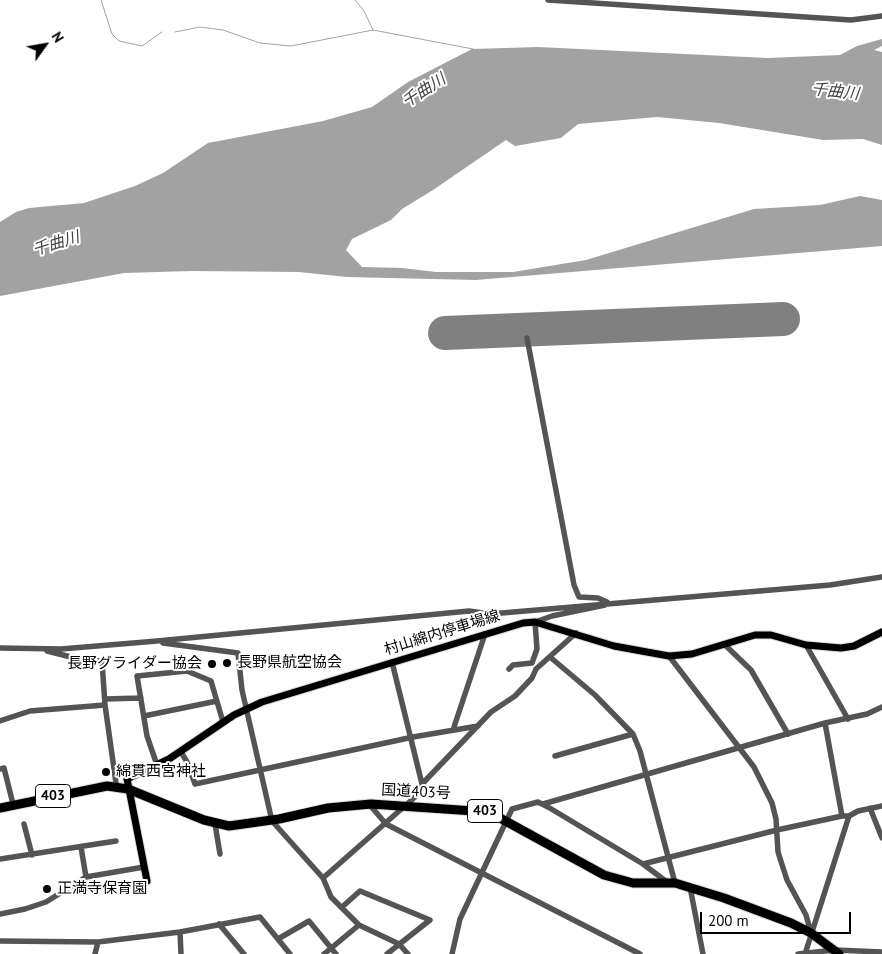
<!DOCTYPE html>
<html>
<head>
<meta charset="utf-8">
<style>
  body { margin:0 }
  #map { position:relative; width:882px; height:954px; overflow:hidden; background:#fff; font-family:"PT Sans",sans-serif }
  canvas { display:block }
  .north { position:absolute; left:20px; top:20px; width:50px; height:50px; -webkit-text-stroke:4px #fff; paint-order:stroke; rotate:58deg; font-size:14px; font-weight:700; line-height:20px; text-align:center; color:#000 }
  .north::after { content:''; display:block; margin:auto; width:18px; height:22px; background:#000; clip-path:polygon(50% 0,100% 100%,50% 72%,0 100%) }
  .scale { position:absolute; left:700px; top:912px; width:151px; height:22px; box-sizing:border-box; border:2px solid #000; border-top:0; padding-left:6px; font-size:15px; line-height:18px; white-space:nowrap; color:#000; -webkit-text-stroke:4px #fff; paint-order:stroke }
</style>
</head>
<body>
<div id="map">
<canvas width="882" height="954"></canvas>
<div class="north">N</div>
<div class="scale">200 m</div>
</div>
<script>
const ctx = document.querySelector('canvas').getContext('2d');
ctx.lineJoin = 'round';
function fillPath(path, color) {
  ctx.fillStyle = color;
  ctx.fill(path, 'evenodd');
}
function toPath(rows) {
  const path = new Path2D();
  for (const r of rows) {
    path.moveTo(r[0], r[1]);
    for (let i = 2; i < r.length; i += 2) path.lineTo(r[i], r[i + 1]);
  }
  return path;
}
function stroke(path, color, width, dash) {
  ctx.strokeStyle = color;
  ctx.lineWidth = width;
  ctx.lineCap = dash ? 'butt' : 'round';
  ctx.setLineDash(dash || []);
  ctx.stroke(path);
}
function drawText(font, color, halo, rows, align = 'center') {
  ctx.font = font + ' "PT Sans","Noto Sans JP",sans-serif';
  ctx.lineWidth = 4;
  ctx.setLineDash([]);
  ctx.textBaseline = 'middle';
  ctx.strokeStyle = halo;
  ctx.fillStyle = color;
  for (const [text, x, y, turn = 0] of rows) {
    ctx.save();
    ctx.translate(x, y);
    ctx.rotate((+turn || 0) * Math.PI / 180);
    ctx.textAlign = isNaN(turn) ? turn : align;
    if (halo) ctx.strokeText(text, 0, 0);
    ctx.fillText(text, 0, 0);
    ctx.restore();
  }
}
const water = toPath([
  [882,39,882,46,874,50,882,52,882,145,863,139,823,140,719,123,657,117,578,124,561,138,515,146,506,140,433,190,402,209,391,220,352,239,346,250,362,267,402,268,436,272,513,272,586,260,754,209,820,205,860,196,882,200,882,246,476,280,347,277,299,272,192,271,124,273,0,296,0,222,16,212,29,208,84,203,135,186,163,173,208,143,323,121,372,107,408,82,472,49,538,47,768,58,840,55,857,46]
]);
const stream = toPath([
  [101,0,112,34,119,41,142,46,162,32],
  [355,0,364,11,373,30,473,49],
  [175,32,200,27,223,30,260,43,291,46,373,30]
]);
const runway = toPath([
  [445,333,783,319]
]);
const minor = toPath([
  [548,0,851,20,882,16],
  [527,338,574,585,579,597,598,598,607,602],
  [163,643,238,653,242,690,272,821,323,878,331,897,359,925,399,944,408,954],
  [724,644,751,670,788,734],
  [806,645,848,719],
  [0,648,61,649,157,641,469,611,490,614,830,585,882,577],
  [47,651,83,660,102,661,105,705,116,783],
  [669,656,754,767,772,803,776,819,778,852,787,880,806,915,811,933],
  [550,657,595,695,633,734,640,751,675,883],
  [392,662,422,784],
  [509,669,513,665,532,663,537,649,535,622,552,616,605,605],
  [105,699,141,698],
  [144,716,217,701],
  [0,721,30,711,105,705],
  [825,723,842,816],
  [453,730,485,634],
  [181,752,187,762,195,784,413,737,478,726],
  [555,756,633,734],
  [157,765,147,736,137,676,187,671,211,681,223,722],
  [0,769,4,768,13,804],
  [369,804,386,824,640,954],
  [543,804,825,723,867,714,882,707],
  [870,808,882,838],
  [24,824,32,855],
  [215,824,220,854],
  [81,847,86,877],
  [0,859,116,841],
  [643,864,777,830,842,816,849,816,858,811,882,806],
  [323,878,415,797,422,784,491,712,515,696,532,678,536,669,576,633],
  [690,887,703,954],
  [342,907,360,891,430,920,387,954],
  [0,914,25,909,46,902,86,877,144,867],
  [219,924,244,954],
  [180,932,181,954],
  [278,939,309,921,336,954],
  [0,941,98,942,95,954],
  [98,942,180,932,260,917,290,954],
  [324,954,359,925],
  [452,954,460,919,512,809,538,802,548,807,643,864,667,882],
  [798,954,835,950,882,952],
  [805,954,849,816]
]);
const major = toPath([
  [147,881,127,779,169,759,234,715,262,702,523,623,535,622,614,646,669,656,692,654,755,635,771,635,806,645,841,648,854,646,882,632]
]);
const highway = toPath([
  [0,808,107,786,128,789,204,820,229,826,279,819,328,808,371,804,489,812,604,875,633,883,675,883,724,898,791,923,811,933,839,954]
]);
const markers = [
  [227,663,5,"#000"],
  [212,664,5,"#000"],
  [106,772,5,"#000"],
  [47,889,5,"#000"]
];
const shields = [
  [53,796,35],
  [485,811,35]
];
const shieldNames = [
  ["403",53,796],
  ["403",485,811]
];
const streetNames = [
  ["村山綿内停車場線",442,633,-17],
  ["国道403号",416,792,3]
];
const poiNames = [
  ["長野県航空協会",237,663],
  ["長野グライダー協会",202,664,"right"],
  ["綿貫西宮神社",116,772],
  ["正満寺保育園",57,889]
];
const waterNames = [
  ["千曲川",424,91,-33],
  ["千曲川",835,92,6],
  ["千曲川",56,244,-17]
];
fillPath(water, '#a2a2a2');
stroke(stream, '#a2a2a2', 1);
stroke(runway, '#808080', 34);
stroke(major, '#dbdbdb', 9);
stroke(highway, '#dbdbdb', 11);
stroke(minor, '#545454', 5.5);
stroke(major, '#000', 7);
stroke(highway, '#000', 9);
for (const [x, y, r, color] of markers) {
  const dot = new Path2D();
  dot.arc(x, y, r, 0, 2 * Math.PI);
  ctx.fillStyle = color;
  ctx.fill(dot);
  stroke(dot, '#fff', 2);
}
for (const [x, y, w] of shields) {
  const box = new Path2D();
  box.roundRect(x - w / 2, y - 11.5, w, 23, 4);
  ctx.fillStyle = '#fff';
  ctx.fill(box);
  stroke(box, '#000', 1);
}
drawText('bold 14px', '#000', null, shieldNames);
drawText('15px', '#000', '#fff', streetNames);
drawText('15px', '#000', '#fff', poiNames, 'left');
drawText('italic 16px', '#434343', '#fff', waterNames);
</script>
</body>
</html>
